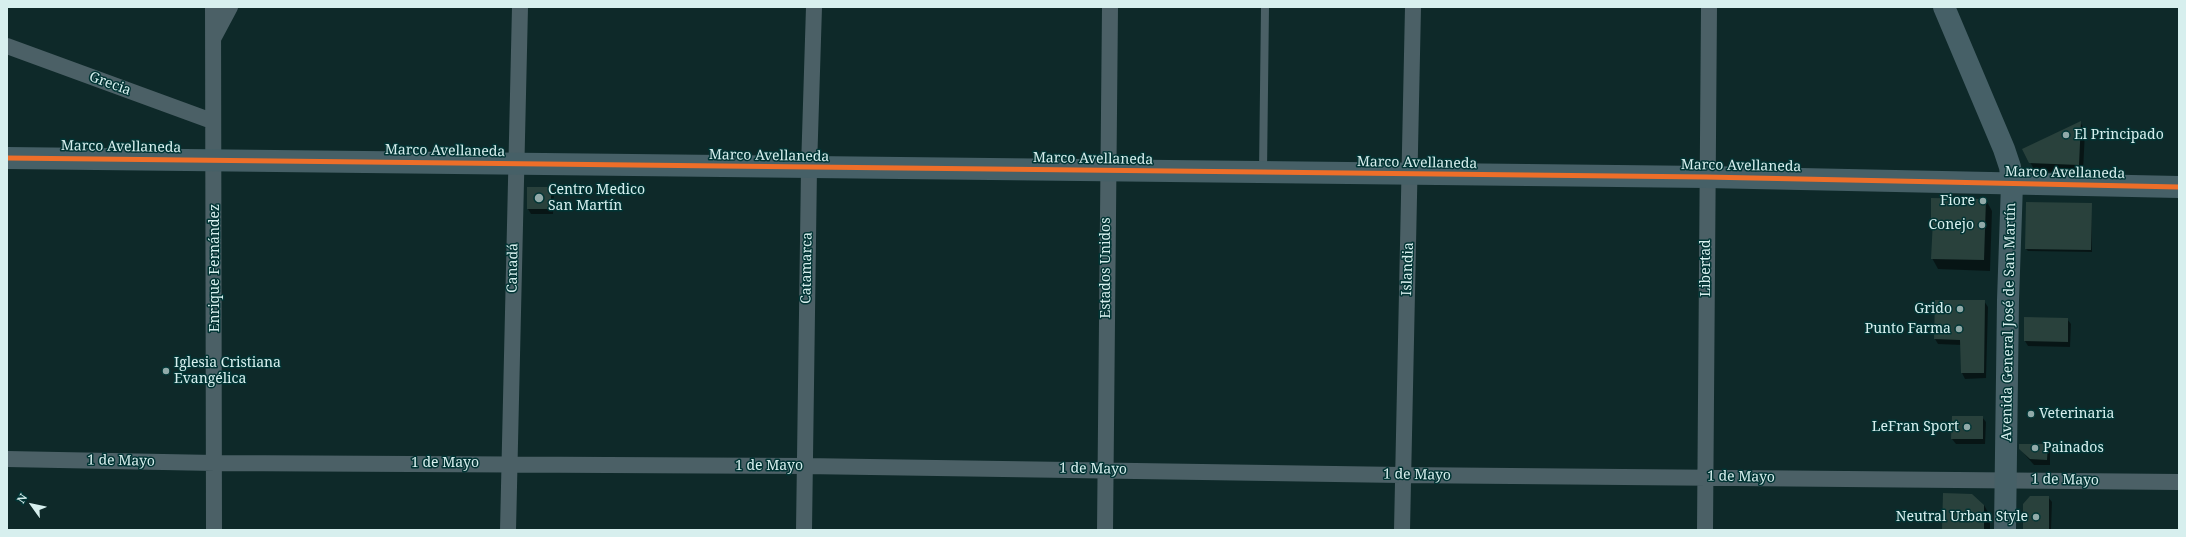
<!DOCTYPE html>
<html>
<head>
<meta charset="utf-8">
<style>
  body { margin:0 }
  #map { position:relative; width:2186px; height:537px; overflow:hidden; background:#0e2929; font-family:"Noto Serif",serif }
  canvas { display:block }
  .frame { position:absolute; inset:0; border:8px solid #d7efee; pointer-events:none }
  .north { position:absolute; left:12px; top:485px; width:40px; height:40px; -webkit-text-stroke:3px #023535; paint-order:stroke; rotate:303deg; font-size:11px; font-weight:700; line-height:16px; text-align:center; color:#d7efee }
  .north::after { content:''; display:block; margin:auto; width:14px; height:18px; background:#d7efee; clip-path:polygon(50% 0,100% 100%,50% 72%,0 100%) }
</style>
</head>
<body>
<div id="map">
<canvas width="2186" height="537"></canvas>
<div class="frame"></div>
<div class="north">N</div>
</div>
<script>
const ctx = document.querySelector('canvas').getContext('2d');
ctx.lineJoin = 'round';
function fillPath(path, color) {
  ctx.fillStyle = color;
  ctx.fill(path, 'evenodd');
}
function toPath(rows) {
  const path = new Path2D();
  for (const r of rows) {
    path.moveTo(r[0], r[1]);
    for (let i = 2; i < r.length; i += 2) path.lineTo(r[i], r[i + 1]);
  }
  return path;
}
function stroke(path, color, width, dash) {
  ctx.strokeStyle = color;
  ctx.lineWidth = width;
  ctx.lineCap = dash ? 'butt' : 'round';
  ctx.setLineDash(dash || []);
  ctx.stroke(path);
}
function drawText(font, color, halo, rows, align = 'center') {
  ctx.font = font + ' "Noto Serif",serif';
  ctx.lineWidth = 3;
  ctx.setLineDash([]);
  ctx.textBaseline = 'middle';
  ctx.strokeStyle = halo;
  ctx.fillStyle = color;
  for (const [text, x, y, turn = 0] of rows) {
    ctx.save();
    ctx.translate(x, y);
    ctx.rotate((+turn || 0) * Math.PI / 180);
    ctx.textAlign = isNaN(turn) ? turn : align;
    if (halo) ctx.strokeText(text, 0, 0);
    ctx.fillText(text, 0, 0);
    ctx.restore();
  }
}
const shadow = toPath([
  [2080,122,2085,130,2083,173,2035,171,2030,162],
  [551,188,554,193,553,214,531,214,528,209],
  [1932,199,1986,200,1992,211,1990,271,1938,269,1932,258,1934,224,1932,221],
  [2091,204,2092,252,2028,251,2026,249],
  [1984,301,1988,307,1986,378,1965,379,1962,373,1961,345,1938,344,1935,339],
  [2067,319,2071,324,2070,347,2028,346,2025,341],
  [1982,417,1986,422,1985,444,1956,444,1952,439],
  [2047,445,2050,451,2050,465,2034,465,2020,449],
  [2048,497,2052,502,2051,530,2023,530],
  [1984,505,1990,516,1990,530,1943,530]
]);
const building = toPath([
  [2081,121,2079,165,2029,163,2022,149],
  [527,187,551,187,551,209,527,209],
  [1931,198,1986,199,1984,260,1931,259,1933,220,1931,221],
  [2026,202,2092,203,2091,250,2025,249],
  [1935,300,1985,300,1984,373,1961,373,1960,340,1934,339],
  [2024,317,2068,318,2068,342,2024,341],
  [1952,416,1983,416,1983,439,1951,439],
  [2019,444,2048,444,2047,460,2030,459,2019,449],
  [1943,493,1972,494,1984,505,1984,530,1942,530],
  [2030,496,2049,496,2049,530,2023,530,2023,504]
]);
const lane = toPath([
  [1263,172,1265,7]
]);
const street = toPath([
  [213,7,214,530],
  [214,37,230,7],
  [7,46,212,121],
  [7,459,215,463,804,466,1401,475,2179,482],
  [508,530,520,7],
  [804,530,809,168,814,7],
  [1105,530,1110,7],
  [1402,530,1413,7],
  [1705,530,1709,7]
]);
const secondary = toPath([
  [1944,7,2004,149,2010,167,2012,184,2008,300,2005,530],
  [7,158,1706,177,2179,187]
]);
const cycleway = toPath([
  [7,158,1706,177,2179,187]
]);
const markers = [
  [2066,135,4,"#91aaa9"],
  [539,198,5,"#91aaa9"],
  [1983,201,4,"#91aaa9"],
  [1982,225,4,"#91aaa9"],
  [1960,309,4,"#91aaa9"],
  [1959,329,4,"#91aaa9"],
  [166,371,4,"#91aaa9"],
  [2031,414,4,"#91aaa9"],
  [1967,427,4,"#91aaa9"],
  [2035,448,4,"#91aaa9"],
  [2036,517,4,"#91aaa9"]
];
const streetNames = [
  ["Grecia",110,84,20],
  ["Marco Avellaneda",121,147,1],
  ["Marco Avellaneda",445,151,1],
  ["Marco Avellaneda",769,156,1],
  ["Marco Avellaneda",1093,159,1],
  ["Marco Avellaneda",1417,163,1],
  ["Marco Avellaneda",1741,166,1],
  ["Marco Avellaneda",2065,173,1],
  ["Enrique Fernández",215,268,-90],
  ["Canadá",513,268,-89],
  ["Catamarca",807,268,-89],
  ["Estados Unidos",1106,268,-90],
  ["Libertad",1706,268,-90],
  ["Islandia",1408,269,-88],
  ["Avenida General José de San Martín",2009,322,-89],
  ["1 de Mayo",121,461,1],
  ["1 de Mayo",445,463],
  ["1 de Mayo",769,466],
  ["1 de Mayo",1093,469,1],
  ["1 de Mayo",1417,475,1],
  ["1 de Mayo",1741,477,1],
  ["1 de Mayo",2065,480,1]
];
const poiNames = [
  ["El Principado",2074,135,"left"],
  ["Centro Medico",548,190,"left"],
  ["San Martín",548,206,"left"],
  ["Fiore",1975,201],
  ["Conejo",1974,225],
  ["Grido",1952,309],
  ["Punto Farma",1951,329],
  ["Iglesia Cristiana",174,363,"left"],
  ["Evangélica",174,379,"left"],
  ["Veterinaria",2039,414,"left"],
  ["LeFran Sport",1959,427],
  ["Painados",2043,448,"left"],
  ["Neutral Urban Style",2028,517]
];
fillPath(shadow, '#0007');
fillPath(building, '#29413c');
stroke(lane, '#4b6066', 8);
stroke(street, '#4b6066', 16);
stroke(secondary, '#466067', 22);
stroke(cycleway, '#ee6e29', 5);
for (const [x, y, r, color] of markers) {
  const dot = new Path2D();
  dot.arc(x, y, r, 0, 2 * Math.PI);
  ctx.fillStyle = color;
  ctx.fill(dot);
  stroke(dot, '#023535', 1.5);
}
drawText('14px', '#d7efee', '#023535', streetNames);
drawText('14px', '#d7efee', '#023535', poiNames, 'right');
</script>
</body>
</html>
